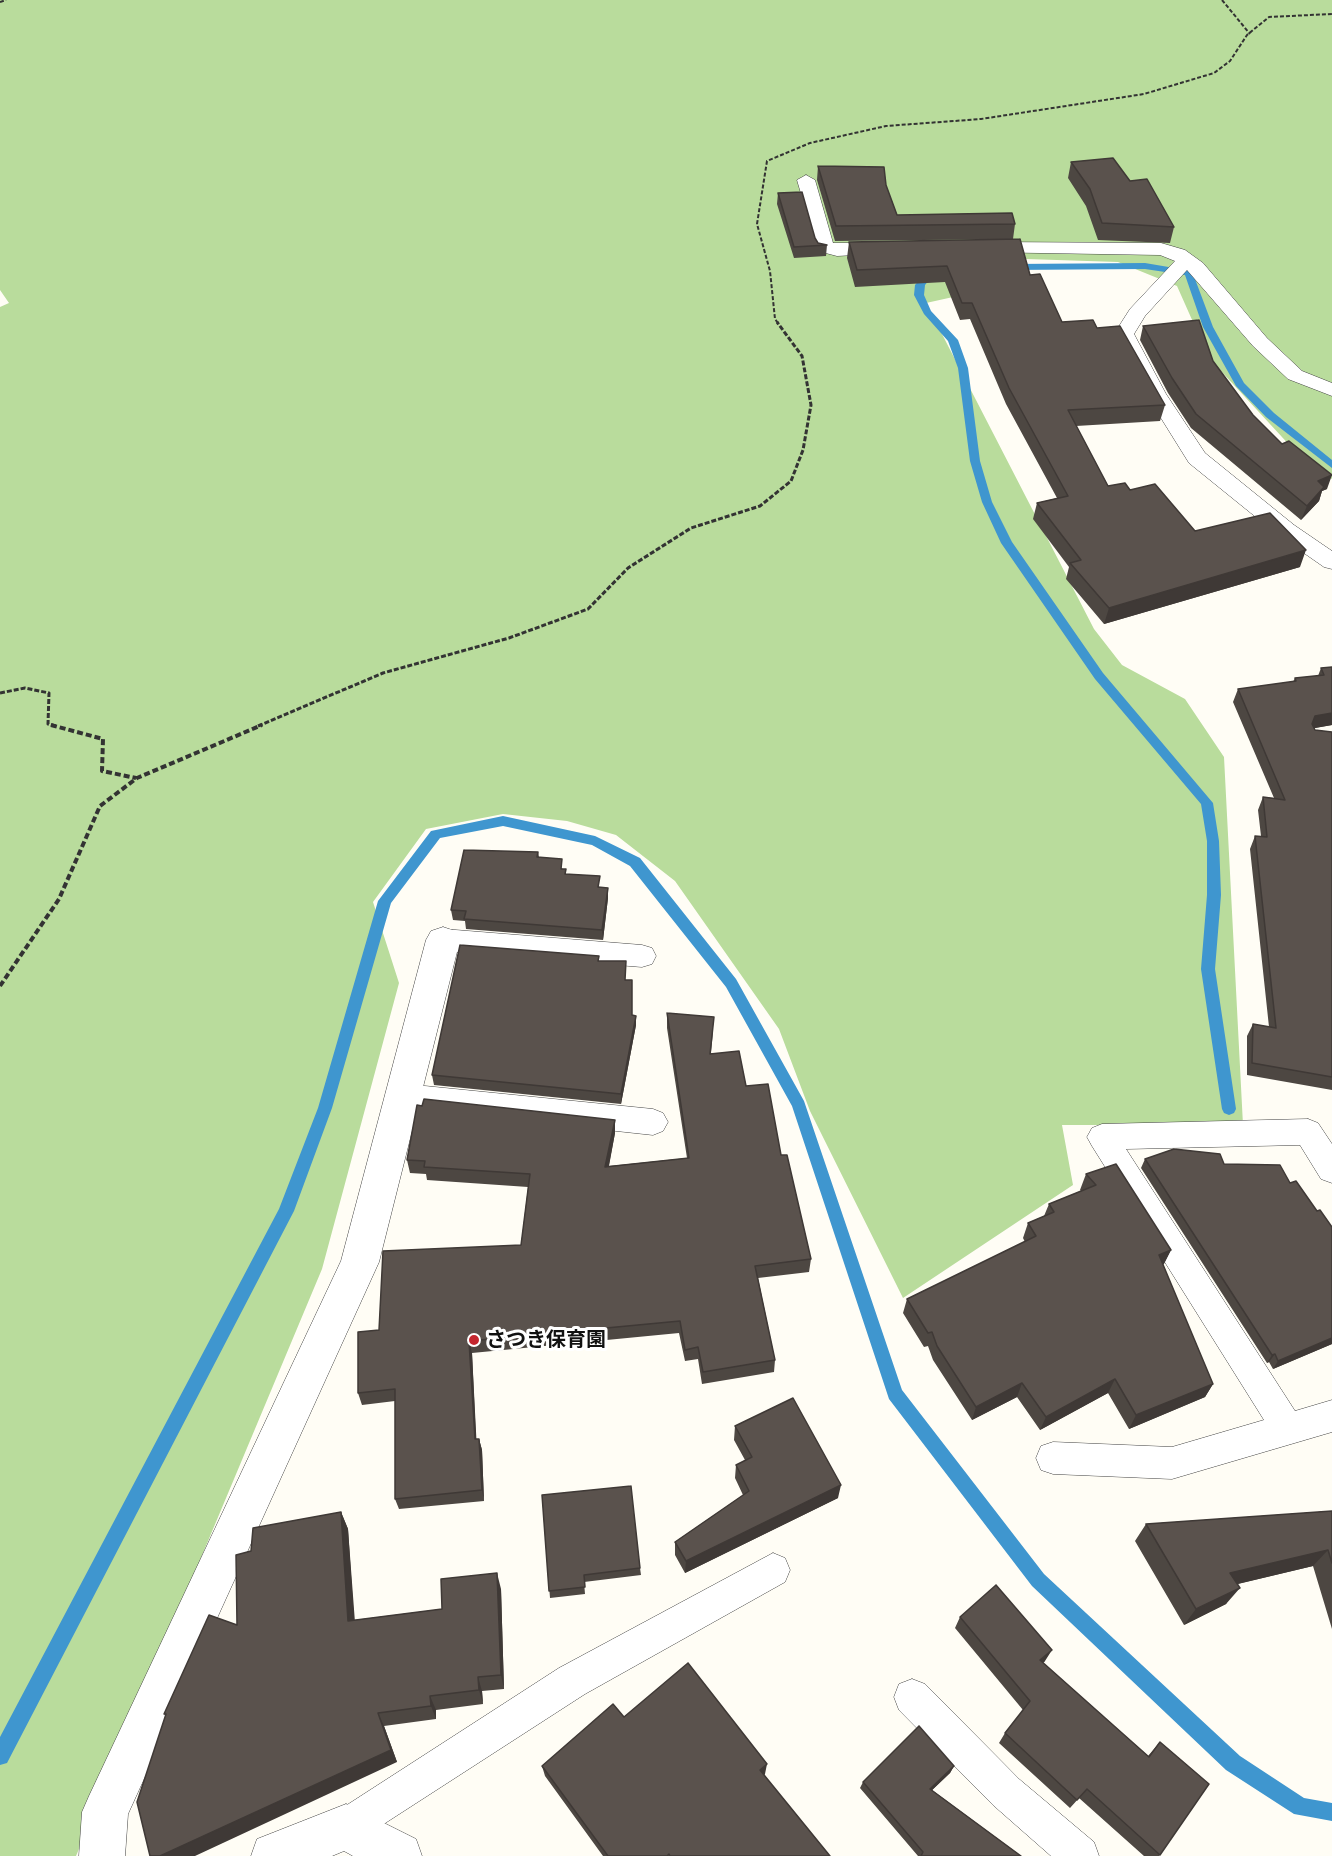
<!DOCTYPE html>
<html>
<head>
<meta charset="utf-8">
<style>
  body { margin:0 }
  canvas { display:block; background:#fffdf5 }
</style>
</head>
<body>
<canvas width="1332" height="1856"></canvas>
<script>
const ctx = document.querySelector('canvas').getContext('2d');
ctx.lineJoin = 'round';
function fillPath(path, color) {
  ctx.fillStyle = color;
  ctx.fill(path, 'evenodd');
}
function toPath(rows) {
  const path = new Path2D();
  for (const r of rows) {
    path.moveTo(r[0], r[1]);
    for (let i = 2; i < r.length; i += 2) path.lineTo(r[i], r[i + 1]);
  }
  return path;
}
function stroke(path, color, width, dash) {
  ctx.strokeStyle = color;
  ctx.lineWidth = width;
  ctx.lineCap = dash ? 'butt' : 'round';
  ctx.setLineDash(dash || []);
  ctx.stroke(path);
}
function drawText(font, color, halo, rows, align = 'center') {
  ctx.font = font + ' "Libre Baskerville","Noto Sans JP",serif';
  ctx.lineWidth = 6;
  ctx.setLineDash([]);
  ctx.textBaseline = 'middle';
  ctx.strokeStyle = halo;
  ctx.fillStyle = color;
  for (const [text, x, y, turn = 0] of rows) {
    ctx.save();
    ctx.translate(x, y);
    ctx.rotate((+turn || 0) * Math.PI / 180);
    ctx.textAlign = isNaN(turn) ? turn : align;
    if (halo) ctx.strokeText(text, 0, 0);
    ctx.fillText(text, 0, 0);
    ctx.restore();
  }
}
const forest = toPath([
  [0,0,1332,0,1332,479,1306,463,1209,358,1177,286,1118,262,1026,259,1003,286,926,303,1094,629,1122,665,1185,699,1224,757,1243,1125,1062,1125,1073,1185,903,1298,810,1111,779,1029,675,881,616,835,567,821,503,814,426,829,373,902,399,983,322,1269,76,1856,0,1856,0,307,9,303,0,290]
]);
const stream = toPath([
  [1145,263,1192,271,1213,327,1244,383,1274,413,1332,460,1332,468,1266,417,1236,386,1203,327,1185,275,1145,269,1011,270,1006,267,1011,264,1145,263],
  [932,268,937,271,925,285,924,295,931,311,958,340,968,368,980,461,992,502,1012,542,1103,673,1213,803,1219,841,1221,895,1215,969,1236,1109,1234,1113,1229,1115,1224,1113,1222,1109,1201,969,1207,895,1207,841,1201,804,1095,679,1001,543,982,502,970,461,958,368,948,341,924,314,914,295,915,285,929,269,932,268],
  [503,816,595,836,640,858,736,979,804,1101,902,1390,1044,1574,1240,1756,1304,1798,1332,1803,1332,1821,1294,1814,1226,1770,1032,1586,889,1399,792,1106,726,987,630,866,592,845,503,826,440,838,391,903,332,1108,294,1211,7,1763,0,1765,0,1737,279,1209,318,1108,378,901,431,831,503,816]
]);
const pathFar2 = toPath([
  [1222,0,1250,34],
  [0,2,6,0],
  [778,323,775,319,770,271,757,224,767,161,810,143,886,126,981,119,1144,94,1214,73,1230,61,1247,35,1269,17,1332,14]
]);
const pathFar1 = toPath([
  [0,693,25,688,49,693,48,724,56,726],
  [258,726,383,673,509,638,588,609,628,568,691,528,760,506,791,481,803,450,811,405,802,356,777,322]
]);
const path = toPath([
  [51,725,103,739,102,771,136,778],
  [0,986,59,899,100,806,137,778,262,725]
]);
const service = toPath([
  [806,175,815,180,833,243,885,243,892,245,894,249,892,253,837,256,818,251,797,180,806,175],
  [987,242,1161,243,1185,250,1203,263,1267,338,1302,371,1332,383,1332,396,1288,379,1253,346,1187,270,1145,316,1134,334,1166,394,1205,453,1294,525,1332,551,1332,569,1324,567,1278,535,1189,463,1146,394,1114,334,1130,309,1175,261,1160,255,980,252,978,248,987,242],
  [443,929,642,945,652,948,656,956,652,964,642,967,443,951,433,948,429,940,433,932,443,929],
  [405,1084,653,1109,663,1113,668,1122,663,1131,653,1135,405,1108,395,1105,390,1096,395,1087,405,1084],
  [1308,1119,1318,1123,1332,1144,1332,1183,1321,1179,1300,1145,1126,1149,1295,1411,1332,1400,1332,1432,1172,1479,1053,1474,1041,1470,1036,1458,1041,1446,1053,1442,1172,1447,1264,1420,1092,1146,1087,1137,1092,1128,1102,1124,1308,1119],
  [773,1553,785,1558,790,1570,785,1582,585,1694,359,1840,346,1846,333,1840,327,1827,333,1814,559,1668,773,1553],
  [912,1679,925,1684,1019,1779,1094,1842,1099,1856,1051,1856,993,1805,899,1710,894,1697,899,1684,912,1679]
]);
const minor = toPath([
  [443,927,455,931,460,940,379,1262,128,1814,125,1856,79,1856,82,1812,89,1796,341,1261,426,940,431,931,443,927],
  [346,1804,416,1839,422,1856,353,1856,344,1851,332,1856,251,1856,257,1839,346,1804]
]);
const wall = toPath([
  [1071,162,1130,181,1174,227,1170,243,1098,240,1086,206,1068,178],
  [818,166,886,185,897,215,1015,224,1013,239,835,241,817,180],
  [778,193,818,243,827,245,826,256,794,258,777,204],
  [849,242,1030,275,1062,322,1097,328,1165,405,1160,421,1076,426,1108,486,1130,490,1195,531,1300,567,1104,624,1066,579,1069,567,1033,519,1037,503,1057,498,1006,404,970,319,960,320,945,282,855,287,847,258],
  [1143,326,1213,361,1253,415,1327,489,1322,491,1319,501,1301,520,1191,428,1168,393,1140,340],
  [1332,667,1332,725,1314,728,1315,730,1332,732,1332,1090,1247,1075,1247,1036,1253,1024,1269,1027,1250,849,1255,836,1261,836,1258,810,1263,797,1274,798,1233,702,1238,689,1293,682,1295,678,1318,676,1321,668],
  [538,852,539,857,563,869,566,869,566,874,600,887,608,888,608,898,603,940,466,929,465,921,453,920,451,910],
  [599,961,626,980,632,1015,636,1025,621,1104,434,1085,432,1075],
  [667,1013,713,1031,711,1053,746,1086,781,1155,811,1259,809,1272,758,1278,775,1360,774,1372,702,1384,698,1359,685,1361,679,1333,472,1353,476,1439,479,1439,482,1450,484,1501,399,1509,395,1499,395,1401,362,1405,358,1393,379,1330,521,1245,528,1187,427,1180,426,1174,410,1173,407,1160,615,1120,615,1133,609,1166,687,1158,667,1028],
  [1145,1159,1224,1164,1290,1183,1332,1344,1273,1369,1269,1362,1267,1363,1141,1168],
  [1086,1174,1171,1250,1163,1265,1213,1384,1205,1397,1129,1429,1108,1393,1040,1430,1017,1397,972,1420,933,1360,928,1346,924,1347,903,1313,907,1299,1025,1242,1023,1238,1028,1223,1044,1216,1049,1204,1081,1191,1080,1190],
  [735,1426,838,1498,685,1573,675,1555,675,1542,743,1495,735,1478,736,1465,745,1460,734,1440],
  [542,1495,640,1568,641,1575,584,1582,585,1594,550,1598],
  [1332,1511,1332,1629,1313,1566,1237,1584,1226,1604,1184,1625,1135,1541,1146,1524],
  [341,1512,348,1529,354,1620,442,1609,501,1589,504,1689,482,1691,483,1704,436,1710,436,1719,384,1726,397,1762,166,1716,164,1714,237,1625,251,1551],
  [960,1617,1045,1661,1043,1663,1148,1756,1160,1742,1160,1855,1159,1856,1144,1856,1079,1798,1070,1808,999,1743,1005,1733,1023,1710,955,1628],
  [624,1717,765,1774,764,1775,830,1856,603,1856,545,1776,542,1766],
  [954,1766,950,1773,932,1790,1021,1856,918,1856,860,1788,863,1782]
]);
const shadedWall = toPath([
  [1332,475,1327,489,1322,491,1319,501,1301,520,1307,506,1318,481],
  [1306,550,1300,567,1104,624,1109,608],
  [1332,713,1332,725,1310,729,1315,716],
  [608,888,608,898,603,940,602,930],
  [636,1016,636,1025,621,1104,621,1094],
  [615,1120,615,1133,606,1180,605,1167],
  [1171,1250,1164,1264,1152,1270,1159,1255],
  [1332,1338,1332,1344,1273,1369,1278,1361],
  [469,1341,472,1353,477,1451,475,1439],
  [1275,1354,1269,1362,1267,1363,1272,1355],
  [1115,1379,1108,1393,1040,1430,1046,1417],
  [1022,1383,1017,1397,972,1420,976,1407],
  [1213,1384,1205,1397,1129,1429,1136,1415],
  [479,1439,482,1450,484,1501,482,1490],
  [841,1485,838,1498,685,1573,686,1561],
  [341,1512,348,1529,356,1636,348,1621],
  [1328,1550,1313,1566,1217,1589,1230,1573],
  [497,1573,501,1589,504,1689,501,1675],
  [1240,1588,1226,1604,1184,1625,1196,1609],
  [1052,1650,1045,1661,1034,1671,1040,1660],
  [478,1677,482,1691,483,1704,479,1690],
  [430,1696,436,1710,436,1719,431,1706],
  [378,1713,384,1726,397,1762,195,1856,160,1856],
  [767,1764,765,1774,758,1780,760,1770],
  [954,1766,950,1773,927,1795,930,1789]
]);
const building = toPath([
  [1113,158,1130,181,1147,179,1174,227,1102,223,1090,189,1071,162,1113,158],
  [818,166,884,167,886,185,897,215,1012,213,1015,224,836,226,818,166],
  [802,192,815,238,818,243,827,245,794,247,778,193,802,192],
  [1020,239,1030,275,1040,274,1062,322,1093,320,1097,328,1120,326,1165,405,1068,410,1108,486,1125,483,1130,490,1155,484,1195,531,1270,513,1306,550,1109,608,1070,563,1081,560,1037,503,1068,496,1009,388,972,303,962,303,947,266,857,270,849,242,1020,239],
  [1199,320,1213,361,1253,415,1282,444,1289,441,1332,475,1318,481,1324,487,1307,506,1196,414,1172,378,1143,326,1199,320],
  [1332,667,1332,713,1315,716,1312,724,1315,730,1332,732,1332,1077,1252,1063,1253,1024,1276,1028,1255,836,1267,837,1263,797,1285,800,1238,689,1296,681,1295,678,1324,675,1321,668,1332,667],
  [464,850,538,852,537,857,562,859,561,869,566,869,565,874,600,876,598,887,608,888,602,930,464,919,466,911,451,910,464,850],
  [460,945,599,956,598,961,626,961,625,980,632,980,632,1015,636,1016,621,1094,432,1075,460,945],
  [667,1013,714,1017,710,1054,739,1051,746,1086,768,1084,781,1155,787,1155,811,1259,755,1266,775,1360,703,1372,698,1347,685,1350,680,1321,469,1341,475,1439,479,1439,482,1490,395,1499,395,1389,358,1393,358,1332,379,1330,383,1251,521,1245,530,1174,424,1167,425,1161,407,1160,417,1105,422,1106,424,1099,615,1120,605,1167,689,1158,667,1013],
  [1174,1149,1220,1154,1224,1164,1280,1165,1290,1183,1296,1181,1317,1211,1320,1210,1332,1227,1332,1338,1278,1361,1275,1354,1272,1355,1145,1159,1174,1149],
  [1116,1164,1171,1250,1159,1255,1213,1384,1136,1415,1115,1379,1046,1417,1022,1383,976,1407,937,1346,932,1332,928,1333,907,1299,1036,1236,1028,1223,1054,1212,1049,1204,1096,1185,1086,1174,1116,1164],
  [793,1398,841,1485,686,1561,675,1542,749,1491,736,1465,752,1457,735,1426,793,1398],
  [631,1486,640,1568,584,1575,585,1587,549,1591,542,1495,631,1486],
  [1332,1511,1332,1563,1328,1550,1230,1573,1240,1588,1196,1609,1146,1524,1332,1511],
  [341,1512,348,1621,442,1609,441,1579,497,1573,501,1675,478,1677,479,1690,430,1696,431,1706,378,1713,391,1750,160,1856,150,1856,137,1802,166,1714,164,1714,209,1615,237,1625,236,1555,251,1551,253,1528,341,1512],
  [996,1585,1052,1650,1040,1660,1149,1757,1160,1742,1209,1784,1160,1855,1087,1789,1077,1800,1005,1733,1030,1701,960,1617,996,1585],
  [688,1663,767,1764,760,1770,830,1856,670,1856,669,1854,667,1856,608,1856,542,1766,613,1704,624,1717,688,1663],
  [919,1726,954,1766,930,1789,1021,1856,921,1856,923,1852,863,1782,919,1726]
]);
const markers = [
  [474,1340,6,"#c4262e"]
];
const poiNames = [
  ["さつき保育園",486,1340]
];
fillPath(forest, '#b9dc9c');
fillPath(stream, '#3f96cf');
stroke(service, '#444', 1);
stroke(minor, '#444', 1);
stroke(pathFar2, '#333', 2, [4, 2]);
stroke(pathFar1, '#333', 3, [5, 2]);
stroke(path, '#333', 4, [6, 3]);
fillPath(service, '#fff');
fillPath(minor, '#fff');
fillPath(wall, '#4d4742');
fillPath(shadedWall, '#3f3936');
fillPath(building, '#5a524d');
stroke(building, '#3f3936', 1.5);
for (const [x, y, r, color] of markers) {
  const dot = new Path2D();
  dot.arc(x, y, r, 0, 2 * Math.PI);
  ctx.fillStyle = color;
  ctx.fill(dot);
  stroke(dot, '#fff', 2);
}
drawText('bold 20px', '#111', '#fff', poiNames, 'left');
</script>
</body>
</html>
